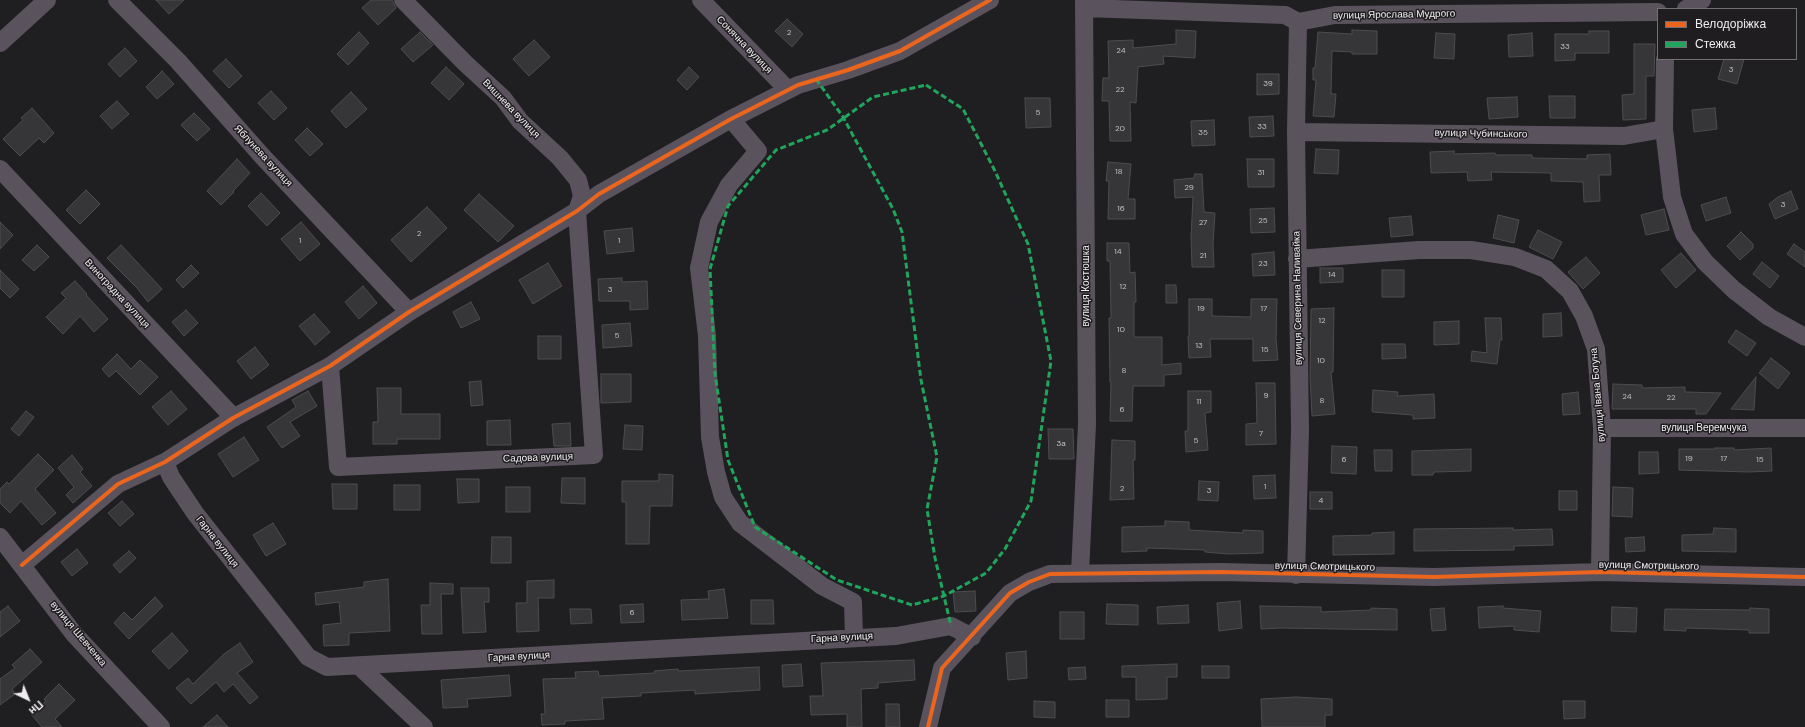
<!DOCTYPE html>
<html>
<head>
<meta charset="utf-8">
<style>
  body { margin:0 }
  #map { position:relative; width:1805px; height:727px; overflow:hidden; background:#1f1e20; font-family:"DM Sans",sans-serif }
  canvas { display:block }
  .legend { position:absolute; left:1657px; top:8px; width:140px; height:52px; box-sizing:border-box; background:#201d21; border:1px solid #737074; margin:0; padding:5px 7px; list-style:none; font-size:12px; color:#efedf0 }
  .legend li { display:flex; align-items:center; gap:8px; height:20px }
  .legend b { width:20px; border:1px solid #737074 }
  .north { position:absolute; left:8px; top:679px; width:40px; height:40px; -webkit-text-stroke:3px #201d21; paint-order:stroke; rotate:137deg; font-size:11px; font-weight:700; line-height:16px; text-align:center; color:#efedf0 }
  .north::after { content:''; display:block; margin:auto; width:14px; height:18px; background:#efedf0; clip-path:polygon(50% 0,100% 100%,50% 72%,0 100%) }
</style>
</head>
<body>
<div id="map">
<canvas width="1805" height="727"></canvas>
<ul class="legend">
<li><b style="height:5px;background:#eb651d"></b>Велодоріжка</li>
<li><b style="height:5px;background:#20a55d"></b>Стежка</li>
</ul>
<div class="north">Пн</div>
</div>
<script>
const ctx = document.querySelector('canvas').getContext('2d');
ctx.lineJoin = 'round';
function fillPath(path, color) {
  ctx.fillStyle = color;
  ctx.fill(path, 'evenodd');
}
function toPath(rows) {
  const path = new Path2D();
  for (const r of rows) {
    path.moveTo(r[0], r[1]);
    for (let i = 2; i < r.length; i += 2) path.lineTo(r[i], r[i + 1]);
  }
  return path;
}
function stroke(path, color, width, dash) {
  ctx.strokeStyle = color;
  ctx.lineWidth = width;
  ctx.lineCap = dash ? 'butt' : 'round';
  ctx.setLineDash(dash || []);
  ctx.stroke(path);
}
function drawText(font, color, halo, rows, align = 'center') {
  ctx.font = font + ' "DM Sans",sans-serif';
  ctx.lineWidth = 3;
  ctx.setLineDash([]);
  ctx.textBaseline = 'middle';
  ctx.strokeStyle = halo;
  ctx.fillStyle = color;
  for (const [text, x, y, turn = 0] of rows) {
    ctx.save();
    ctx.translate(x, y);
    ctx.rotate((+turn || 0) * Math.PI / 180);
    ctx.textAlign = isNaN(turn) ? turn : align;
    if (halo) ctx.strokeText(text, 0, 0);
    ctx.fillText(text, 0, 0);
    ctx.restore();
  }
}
const building = toPath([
  [156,0,184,0,169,14,156,0],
  [371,0,392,0,396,8,378,25,362,8,371,0],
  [787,19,803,34,792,47,775,31,787,19],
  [1176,30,1196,31,1195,58,1163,56,1164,64,1138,67,1136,103,1130,102,1131,141,1110,141,1109,101,1102,101,1103,78,1109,78,1108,41,1133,40,1133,48,1176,44,1176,30],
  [1352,30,1377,31,1377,54,1352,54,1352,52,1332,51,1331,94,1336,94,1334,117,1313,116,1316,80,1313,80,1313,68,1315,68,1318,32,1352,34,1352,30],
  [1589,31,1609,31,1609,53,1575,53,1575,60,1555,61,1555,34,1589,34,1589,31],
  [359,32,369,43,348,65,337,54,359,32],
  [420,32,433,45,413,62,401,49,420,32],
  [1436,33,1455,34,1454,59,1434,58,1436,33],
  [1532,33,1533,56,1509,57,1508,35,1532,33],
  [534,40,550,57,529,76,513,59,534,40],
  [1634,44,1655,44,1654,76,1646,76,1646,119,1623,120,1622,95,1634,94,1634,44],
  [125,48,137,61,120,77,108,64,125,48],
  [226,59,242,76,229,88,213,71,226,59],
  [1724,59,1744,59,1737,84,1718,79,1724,59],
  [446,67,464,84,449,100,431,83,446,67],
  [689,67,699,77,687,90,677,80,689,67],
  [162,71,174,84,157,99,146,87,162,71],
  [1257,74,1279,74,1279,94,1257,95,1257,74],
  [271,91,287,108,274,120,258,103,271,91],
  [351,92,367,109,346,128,331,111,351,92],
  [1549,96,1575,96,1575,118,1550,118,1549,96],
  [1517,97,1518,117,1489,119,1487,98,1517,97],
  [1025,98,1050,98,1051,127,1026,128,1025,98],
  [117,101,129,114,112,129,100,116,117,101],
  [32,108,54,133,44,143,39,138,20,156,3,139,23,120,21,118,32,108],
  [1715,108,1717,129,1694,132,1692,110,1715,108],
  [194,113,210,129,197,141,181,125,194,113],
  [1273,116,1274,136,1250,137,1249,117,1273,116],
  [1214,120,1215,145,1192,146,1191,121,1214,120],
  [307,128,323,144,310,156,295,140,307,128],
  [1316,149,1339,150,1338,174,1314,173,1316,149],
  [1454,151,1454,154,1495,153,1496,155,1532,155,1532,158,1587,159,1587,155,1610,154,1611,175,1599,175,1600,201,1584,202,1583,182,1551,181,1551,173,1491,172,1492,180,1468,181,1467,172,1431,173,1430,152,1454,151],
  [237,159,250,173,233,191,234,192,221,205,207,191,237,159],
  [1247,159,1274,159,1274,187,1248,187,1247,159],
  [1108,162,1131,164,1128,199,1135,199,1135,219,1108,219,1109,181,1106,181,1108,162],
  [1195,174,1202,174,1204,212,1215,213,1213,244,1214,267,1192,267,1191,237,1193,197,1175,198,1174,180,1194,178,1195,174],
  [86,190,100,204,80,224,66,210,86,190],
  [1791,191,1798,209,1775,219,1769,204,1778,197,1791,191],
  [261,193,280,213,267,226,248,206,261,193],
  [479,194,514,226,498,242,464,210,479,194],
  [1726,197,1731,213,1706,221,1701,205,1726,197],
  [427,207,447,228,411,262,391,240,427,207],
  [1274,208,1275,232,1251,233,1250,209,1274,208],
  [1664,209,1669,230,1646,235,1641,215,1664,209],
  [1498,215,1519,220,1514,243,1493,238,1498,215],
  [1411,216,1413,235,1391,237,1389,218,1411,216],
  [0,222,13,235,0,249,0,222],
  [301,222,320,244,300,261,281,239,301,222],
  [632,228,634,251,607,254,604,231,632,228],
  [1538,230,1562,242,1553,259,1529,247,1538,230],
  [1741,232,1753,244,1753,248,1740,260,1727,246,1741,232],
  [1107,243,1129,243,1130,273,1135,272,1136,302,1134,302,1134,337,1162,337,1162,365,1181,363,1181,374,1164,375,1164,386,1133,386,1132,421,1110,421,1111,382,1110,382,1109,318,1111,318,1110,261,1107,261,1107,243],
  [1794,244,1805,252,1805,267,1787,254,1794,244],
  [37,245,49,257,34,271,22,260,37,245],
  [121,245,162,289,148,302,137,288,107,258,121,245],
  [1274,252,1275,275,1253,276,1252,254,1274,252],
  [1681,253,1696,270,1676,288,1661,270,1681,253],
  [1586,257,1600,273,1583,289,1568,272,1586,257],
  [1762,262,1779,276,1770,288,1753,274,1762,262],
  [548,263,562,286,533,304,519,280,548,263],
  [191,265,199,273,183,288,176,280,191,265],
  [1320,268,1343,268,1343,282,1320,283,1320,268],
  [0,270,19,289,10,298,0,288,0,270],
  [1382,270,1404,270,1404,297,1382,297,1382,270],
  [622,278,622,282,647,281,648,309,630,310,630,301,599,301,598,279,622,278],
  [75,281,87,294,86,295,108,319,94,332,80,316,63,334,46,317,66,298,61,293,75,281],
  [1166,285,1176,285,1177,303,1166,303,1166,285],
  [363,286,377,303,359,319,345,302,363,286],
  [1189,299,1212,299,1212,316,1251,317,1251,299,1277,299,1276,339,1278,360,1253,361,1253,339,1210,339,1211,357,1189,358,1188,336,1189,336,1189,299],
  [471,302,480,319,461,328,453,312,471,302],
  [1334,308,1333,372,1331,372,1335,414,1312,416,1310,377,1311,309,1334,308],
  [186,310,198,323,184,336,172,322,186,310],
  [1561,313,1562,336,1543,337,1543,314,1561,313],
  [314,314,330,332,315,345,299,326,314,314],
  [1485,318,1501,318,1502,340,1500,340,1497,364,1471,361,1472,351,1487,353,1485,318],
  [1459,321,1459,344,1434,345,1434,322,1459,321],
  [630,323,632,346,603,348,602,325,630,323],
  [1736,330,1756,343,1747,356,1728,342,1736,330],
  [538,336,561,336,561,359,538,359,538,336],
  [1382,344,1405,344,1406,358,1382,359,1382,344],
  [255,347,269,365,251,379,237,361,255,347],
  [117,354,131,369,140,360,158,377,140,395,116,371,109,377,102,369,117,354],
  [1771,358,1790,373,1778,389,1759,373,1771,358],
  [601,374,631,374,631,402,601,403,601,374],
  [1756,377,1754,410,1731,409,1756,377],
  [481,381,483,405,471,406,469,382,481,381],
  [1256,383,1275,383,1276,444,1246,445,1246,424,1257,423,1256,383],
  [1613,384,1642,385,1642,388,1685,387,1685,392,1721,393,1706,414,1696,414,1696,409,1612,409,1613,384],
  [377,388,401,388,401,414,440,414,440,439,397,439,397,444,373,444,373,422,378,422,377,388],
  [1373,390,1398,392,1397,396,1434,394,1435,418,1413,419,1413,415,1373,412,1372,411,1373,390],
  [171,391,187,409,168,425,152,407,171,391],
  [308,391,317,406,290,422,300,436,282,448,267,427,296,407,292,400,308,391],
  [1188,391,1211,391,1211,412,1205,413,1208,450,1186,452,1185,431,1188,431,1188,391],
  [1578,392,1580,414,1563,415,1562,394,1578,392],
  [26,411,34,417,19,436,11,429,26,411],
  [510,420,511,445,487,445,487,421,510,420],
  [570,423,571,446,554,446,552,424,570,423],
  [625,425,643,426,642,450,623,449,625,425],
  [1048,429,1073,429,1074,459,1049,459,1048,429],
  [244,437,259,460,233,477,218,454,244,437],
  [1112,440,1135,441,1135,460,1133,460,1134,499,1110,500,1112,440],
  [1332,446,1357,447,1356,474,1331,473,1332,446],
  [1715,448,1734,448,1734,450,1771,448,1772,471,1749,472,1679,470,1679,449,1715,449,1715,448],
  [1471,449,1471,471,1434,472,1433,475,1412,475,1412,451,1471,449],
  [1374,450,1392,450,1392,471,1375,471,1374,450],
  [1639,452,1658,452,1659,473,1639,474,1639,452],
  [38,454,54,470,35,489,56,513,42,525,21,501,10,513,0,503,0,489,7,482,9,484,38,454],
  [72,455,83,469,80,472,92,486,73,503,66,495,74,487,58,468,72,455],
  [659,474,673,475,672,506,650,506,649,544,626,544,626,502,622,502,622,481,659,481,659,474],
  [1275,475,1276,498,1254,499,1253,476,1275,475],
  [562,478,585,478,585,504,561,503,562,478],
  [457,479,479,479,479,502,458,503,457,479],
  [1199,481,1219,482,1218,501,1198,500,1199,481],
  [332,484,357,484,357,509,333,509,332,484],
  [394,485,420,485,420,510,394,510,394,485],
  [506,487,530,487,530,512,506,512,506,487],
  [1613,487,1633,488,1632,517,1612,516,1613,487],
  [1559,491,1577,491,1577,510,1559,510,1559,491],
  [1310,492,1332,492,1332,509,1310,509,1310,492],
  [122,501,134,514,120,526,108,513,122,501],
  [1165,521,1189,522,1189,530,1243,533,1243,530,1263,531,1263,553,1228,554,1205,552,1205,550,1147,548,1147,551,1122,552,1122,527,1165,526,1165,521],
  [273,523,286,544,266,556,253,535,273,523],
  [1513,528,1513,530,1552,529,1553,545,1514,546,1514,550,1414,551,1414,529,1513,528],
  [1714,528,1736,529,1736,552,1682,551,1682,535,1713,534,1714,528],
  [1394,532,1394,554,1333,555,1333,536,1372,535,1372,533,1394,532],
  [492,537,511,537,511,563,491,563,492,537],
  [1644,537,1645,551,1626,552,1625,538,1644,537],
  [77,549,88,563,72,576,61,562,77,549],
  [129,551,136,558,120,573,113,565,129,551],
  [388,579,390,631,349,633,349,645,324,646,323,625,341,623,339,602,316,605,315,593,364,587,364,582,388,579],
  [554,580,554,598,538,598,539,631,517,632,516,603,527,603,527,581,554,580],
  [430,583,453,584,453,594,441,594,442,634,422,634,421,605,430,605,430,583],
  [461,588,489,588,489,602,484,602,486,632,463,633,461,588],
  [724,589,728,618,682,620,681,600,709,599,708,591,724,589],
  [975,591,976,611,955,612,953,592,975,591],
  [155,597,163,606,129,639,114,623,124,612,132,620,155,597],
  [751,600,773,600,774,624,751,624,751,600],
  [1240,601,1242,628,1219,631,1217,603,1240,601],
  [643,604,644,622,621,623,620,605,643,604],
  [1107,604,1138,605,1138,625,1106,624,1107,604],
  [1188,605,1189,623,1158,624,1157,607,1188,605],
  [8,606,20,621,0,637,0,612,8,606],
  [1260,606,1321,607,1321,612,1371,610,1371,608,1397,609,1397,630,1280,628,1261,629,1260,606],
  [1503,606,1503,608,1541,611,1539,632,1514,630,1514,626,1479,628,1478,607,1503,606],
  [1612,607,1637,608,1636,632,1611,631,1612,607],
  [1444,608,1446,630,1432,631,1430,609,1444,608],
  [1750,608,1769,609,1769,633,1749,633,1749,630,1686,628,1686,631,1664,630,1665,609,1750,610,1750,608],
  [570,609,591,609,592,623,571,624,570,609],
  [1060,612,1084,612,1084,639,1060,639,1060,612],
  [172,633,188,651,169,669,152,651,172,633],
  [240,643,253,662,237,673,258,697,250,704,233,684,224,692,216,682,191,704,176,688,188,678,193,684,224,654,240,643],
  [30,649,42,662,12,689,15,694,0,705,0,679,15,668,12,665,30,649],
  [1026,651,1027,678,1008,680,1006,653,1026,651],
  [914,660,915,680,878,683,878,688,861,689,862,727,847,727,847,714,811,715,810,696,823,696,821,663,914,660],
  [801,664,803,686,783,687,782,665,801,664],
  [1177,664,1177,677,1167,677,1167,699,1136,700,1136,677,1122,677,1122,666,1177,664],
  [1202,666,1229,666,1229,678,1202,678,1202,666],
  [759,667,760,690,695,694,695,690,641,693,641,696,602,698,604,719,565,721,565,724,542,725,541,714,545,714,543,679,576,678,575,672,598,671,599,676,655,673,654,671,678,669,678,671,759,667],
  [1085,667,1086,679,1069,680,1068,668,1085,667],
  [509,675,511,696,467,699,468,707,443,708,441,680,509,675],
  [59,684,75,700,55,719,62,727,42,727,31,714,46,701,44,699,59,684],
  [1296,697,1332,699,1332,715,1325,715,1325,727,1262,727,1261,699,1296,697],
  [1106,700,1129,700,1129,717,1106,717,1106,700],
  [1034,701,1055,702,1055,718,1034,717,1034,701],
  [1563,701,1585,701,1585,718,1564,719,1563,701],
  [886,704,899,704,900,727,886,727,886,704],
  [217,715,228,727,203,727,217,715]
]);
const minor = toPath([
  [117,0,178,61,263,157,409,312],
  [701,0,788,90],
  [1085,8,1285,15,1298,22,1335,15,1658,12],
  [1686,9,1702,0],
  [0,43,47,0],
  [1665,59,1664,129,1667,154,1672,197,1684,234,1705,262,1734,290,1769,317,1805,337],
  [731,119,758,151,729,185,709,222,699,268,707,336,710,437,716,472,723,497,740,523,822,586,853,602,854,637],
  [1296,132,1624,136,1664,129],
  [0,169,234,418],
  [1297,259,1419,250,1471,250,1515,257,1546,269,1570,291,1584,316,1596,349,1602,428,1600,572],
  [330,366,338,467,594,455,577,211,582,196,578,180,560,158,520,121,503,98,465,63,403,0],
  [1602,428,1805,428],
  [165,462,171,477,195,513,291,635,308,657,327,667,896,636,951,626,972,637],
  [0,537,74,634,161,727],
  [22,565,118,484,165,462,233,418,330,366,409,312,577,211,599,194,731,119,798,85,848,70,900,51,990,0],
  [1080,573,1087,424,1084,0],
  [1296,575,1300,430,1296,132,1298,22],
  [359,666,424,727],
  [928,727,942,668,1010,593,1029,582,1050,574,1221,572,1434,577,1600,572,1805,577]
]);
const quiet = toPath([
  [816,79,843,117,893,209,902,232,921,380,937,457,927,509,935,558,951,626],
  [926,85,963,109,995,171,1028,244,1051,361,1031,501,1005,549,986,573,944,596,912,605,837,580,755,527,728,460,715,374,710,269,728,206,776,150,827,130,873,97,926,85]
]);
const cycleway = toPath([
  [22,565,118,484,165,462,233,418,330,366,409,312,577,211,599,194,731,119,798,85,848,70,900,51,990,0],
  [928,727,942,668,1010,593,1029,582,1050,574,1221,572,1434,577,1600,572,1805,577]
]);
const numberNames = [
  ["2",789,33],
  ["33",1565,47],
  ["24",1121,51],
  ["3",1731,70],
  ["39",1268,84],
  ["22",1120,90],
  ["5",1038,113],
  ["33",1262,127],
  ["20",1120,129],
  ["35",1203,133],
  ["18",1119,172],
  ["31",1261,173],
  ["29",1189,188],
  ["3",1783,205],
  ["16",1121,209],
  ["25",1263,221],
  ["27",1203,223],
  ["2",419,234],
  ["1",300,241],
  ["1",619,241],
  ["14",1118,252],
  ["21",1203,256],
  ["23",1263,264],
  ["14",1332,275],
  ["12",1123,287],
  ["3",610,290],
  ["19",1201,309],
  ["17",1264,309],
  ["12",1322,321],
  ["10",1121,330],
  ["5",617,336],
  ["13",1199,346],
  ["15",1265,350],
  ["10",1321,361],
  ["8",1124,371],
  ["9",1266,396],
  ["24",1627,397],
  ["22",1671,398],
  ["8",1322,401],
  ["11",1199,402],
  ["6",1122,410],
  ["7",1261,434],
  ["5",1196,441],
  ["3а",1061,444],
  ["19",1689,459],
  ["17",1724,459],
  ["6",1344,460],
  ["15",1760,460],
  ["1",1265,487],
  ["2",1122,489],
  ["3",1209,491],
  ["4",1321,501],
  ["6",632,613]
];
const streetNames = [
  ["вулиця Ярослава Мудрого",1394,15,-1],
  ["Сонячна вулиця",744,45,46],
  ["Вишнева вулиця",511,109,46],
  ["вулиця Чубинського",1481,134,1],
  ["Яблунева вулиця",263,156,47],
  ["вулиця Костюшка",1086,286,-90],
  ["Виноградна вулиця",117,294,47],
  ["вулиця Северина Наливайка",1298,298,-91],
  ["вулиця Івана Богуна",1598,395,-95],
  ["вулиця Веремчука",1704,428],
  ["Садова вулиця",538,458,-2],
  ["Гарна вулиця",217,542,52],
  ["вулиця Смотрицького",1649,566,1],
  ["вулиця Смотрицького",1325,567,1],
  ["вулиця Шевченка",78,634,50],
  ["Гарна вулиця",842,638,-3],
  ["Гарна вулиця",519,657,-3]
];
fillPath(building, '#363537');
stroke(building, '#4e4c4e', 1);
stroke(minor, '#5a535d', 18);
stroke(quiet, '#20a55d', 3, [6, 3]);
stroke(cycleway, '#eb651d', 4);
drawText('8px', '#c1bfc2', null, numberNames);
drawText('10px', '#efedf0', '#201d21', streetNames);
</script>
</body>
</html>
